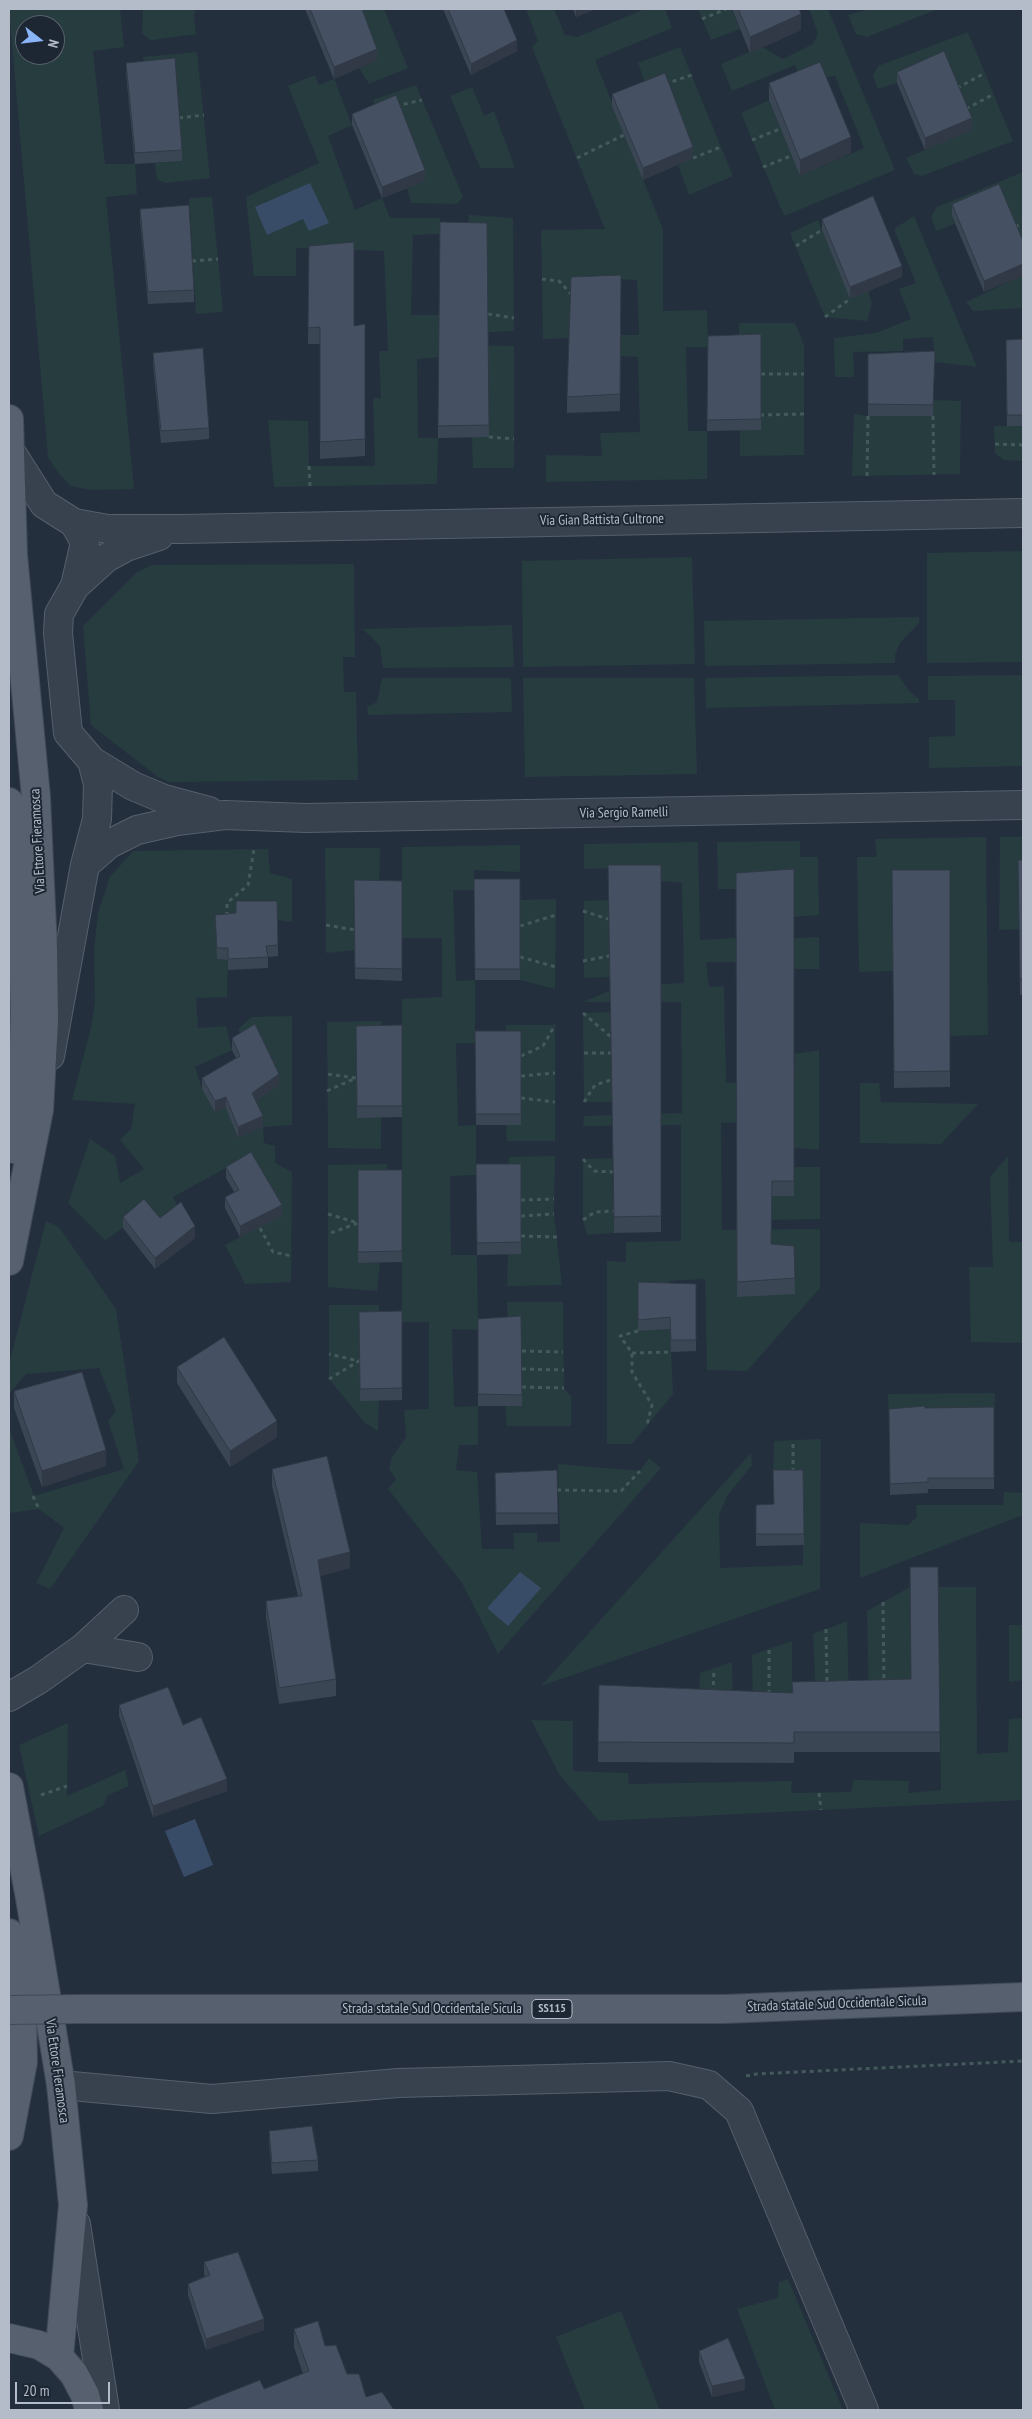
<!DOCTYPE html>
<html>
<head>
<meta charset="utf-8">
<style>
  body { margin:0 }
  #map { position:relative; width:1032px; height:2419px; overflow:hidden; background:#242f3e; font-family:"PT Sans Narrow",sans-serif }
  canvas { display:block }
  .frame { position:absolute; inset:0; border:10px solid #b4bcc9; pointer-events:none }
  .north { position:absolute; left:15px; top:15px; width:50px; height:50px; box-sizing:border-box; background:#1d2633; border:1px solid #59626f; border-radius:50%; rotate:106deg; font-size:14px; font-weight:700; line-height:20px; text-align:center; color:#b4bcc9 }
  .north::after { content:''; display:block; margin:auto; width:18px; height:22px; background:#8ab4f8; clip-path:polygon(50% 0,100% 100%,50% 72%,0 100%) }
  .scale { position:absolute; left:15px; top:2382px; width:95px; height:22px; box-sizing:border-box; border:2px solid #b4bcc9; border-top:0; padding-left:6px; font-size:15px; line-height:18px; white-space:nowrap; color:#b4bcc9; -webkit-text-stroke:4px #1d2633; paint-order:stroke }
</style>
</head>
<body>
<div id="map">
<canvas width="1032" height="2419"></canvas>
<div class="frame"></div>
<div class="north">N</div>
<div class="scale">20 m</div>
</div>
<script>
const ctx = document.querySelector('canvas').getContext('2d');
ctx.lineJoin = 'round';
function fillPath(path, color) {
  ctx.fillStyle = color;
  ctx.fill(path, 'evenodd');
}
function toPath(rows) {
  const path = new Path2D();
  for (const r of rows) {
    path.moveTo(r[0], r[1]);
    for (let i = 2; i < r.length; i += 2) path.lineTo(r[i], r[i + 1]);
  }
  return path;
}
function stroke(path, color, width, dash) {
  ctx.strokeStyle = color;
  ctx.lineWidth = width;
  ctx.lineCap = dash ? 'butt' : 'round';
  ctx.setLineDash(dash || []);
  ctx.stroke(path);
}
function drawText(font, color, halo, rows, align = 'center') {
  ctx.font = font + ' "PT Sans Narrow",sans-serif';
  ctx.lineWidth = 4;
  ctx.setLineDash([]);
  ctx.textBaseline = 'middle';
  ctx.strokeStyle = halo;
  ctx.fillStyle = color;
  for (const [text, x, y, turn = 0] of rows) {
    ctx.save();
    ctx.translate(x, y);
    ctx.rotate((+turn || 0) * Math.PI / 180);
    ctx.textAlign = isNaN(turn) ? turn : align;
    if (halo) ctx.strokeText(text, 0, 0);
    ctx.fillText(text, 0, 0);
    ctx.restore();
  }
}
const green = toPath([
  [9,9,120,9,124,47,93,51,105,164,135,164,137,194,106,197,134,489,92,490,71,486,59,474,48,457],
  [25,25,55,25,55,55,25,55],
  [143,9,196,9,194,15,196,34,151,40,142,34],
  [357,9,384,9,408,68,369,84,359,68,377,60],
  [526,9,554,9,565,35,577,37,645,9,665,9,672,28,595,60,663,229,663,311,707,310,708,347,686,347,688,431,707,431,707,479,546,482,546,455,602,456,600,433,640,432,638,357,620,356,620,335,639,335,637,280,600,278,570,338,543,339,541,230,605,229,532,47,538,41],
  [698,9,731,9,740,29,711,40],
  [809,9,828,9,895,170,784,216,741,113,769,100,800,176,864,148,835,76,820,78,803,85,795,65,732,91,721,64,762,47,783,59,813,44,818,33],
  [869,9,938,9,867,37,856,34,848,15],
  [968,32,1013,141,922,176,914,174,906,158,972,130,897,83,878,89,873,76,878,66],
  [680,47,733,176,689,195,678,165,693,158,648,91,638,63],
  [197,52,210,178,166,183,157,180,155,163,182,161,145,73,143,57],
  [315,75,319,85,334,79,352,125,328,136,355,210,382,198,390,218,440,218,440,234,413,235,411,315,439,315,439,357,417,359,418,438,438,438,437,484,274,487,268,420,308,421,309,466,375,466,373,398,381,398,379,351,388,351,384,251,296,248,296,276,254,276,246,197,319,163,288,86],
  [416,85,463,197,457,204,411,203,407,188,425,181,379,114,373,100],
  [472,87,484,116,494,111,515,168,480,168,450,96],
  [1023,172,1023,253,952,216,955,224,936,231,931,217,937,207],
  [212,197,223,312,196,314,189,198],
  [469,215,513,218,514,331,469,333,467,314,488,314,487,234,467,234],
  [914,216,977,367,935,362,933,337,903,339,903,351,853,352,854,377,835,377,834,338,876,333,911,319,899,289,916,283,894,229],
  [818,220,850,298,868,291,872,303,867,321,825,317,790,233],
  [1023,275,1023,308,973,311,966,302],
  [739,323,795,323,804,345,804,455,740,456],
  [474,345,514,346,514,468,473,468,472,437,489,436,489,357,473,357],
  [933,400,961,401,960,474,852,476,854,414,868,416],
  [994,426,1023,426,1023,461,1004,460,995,453],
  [1023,551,1023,662,927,663,927,553],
  [692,557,695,664,523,667,522,561],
  [354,564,355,657,343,657,344,692,356,692,358,780,169,782,158,777,91,725,83,626,136,573,152,565],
  [919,617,919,623,900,643,895,655,895,663,705,666,704,621],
  [512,625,514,667,383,668,380,646,363,629],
  [898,675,909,691,919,699,919,703,706,708,705,678],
  [1023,675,1023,766,929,768,929,737,955,736,955,700,928,700,928,676],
  [382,678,511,678,512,712,368,715,367,707,377,702],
  [523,678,694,678,697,774,525,777],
  [986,837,988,1035,950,1036,950,886,892,886,892,917,917,918,893,971,859,972,857,857,877,857,875,839],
  [1000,837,1023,837,1023,876,1018,876,1019,929,999,930],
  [800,841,800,857,818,857,819,915,794,917,736,889,718,889,717,842],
  [698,842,700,940,736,938,737,962,706,962,709,987,724,986,726,1083,794,1081,795,1054,819,1050,819,1150,794,1148,794,1120,721,1123,722,1230,820,1229,820,1288,747,1371,707,1370,705,1279,669,1281,669,1295,638,1331,670,1329,673,1394,632,1444,607,1444,607,1261,626,1262,626,1242,681,1241,681,1125,583,1126,584,1116,682,1113,681,1002,583,1002,621,986,684,983,682,883,661,881,661,867,584,869,584,844],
  [520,845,520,872,474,870,474,890,453,890,456,981,475,980,475,1043,456,1043,458,1126,476,1125,476,1175,450,1176,451,1255,477,1255,478,1330,452,1329,454,1407,478,1406,478,1445,459,1445,456,1470,477,1472,482,1549,514,1549,513,1533,537,1533,537,1542,560,1542,558,1464,640,1471,649,1458,661,1468,498,1654,462,1583,388,1489,396,1479,389,1469,392,1457,406,1437,404,1410,429,1409,429,1322,402,1322,402,999,442,997,442,938,402,938,402,847],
  [325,848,380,848,379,892,355,950,326,953],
  [268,849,270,873,292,879,292,922,277,920,277,912,236,924,217,959,228,960,227,997,196,998,198,1028,226,1026,232,1050,195,1067,202,1089,226,1108,238,1138,263,1127,252,1104,246,1042,238,1029,252,1017,292,1016,292,1125,263,1127,264,1143,275,1146,275,1163,292,1172,291,1282,245,1284,225,1245,281,1216,248,1156,173,1197,181,1213,123,1228,105,1240,68,1203,90,1139,115,1156,120,1183,144,1169,120,1140,131,1129,135,1104,72,1100,91,1028,95,1002,94,950,98,913,110,877,133,851],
  [556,899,556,915,555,989,520,980,520,900],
  [608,900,610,977,584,978,584,901],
  [819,937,819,969,794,969,794,938],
  [610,1012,612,1102,584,1102,583,1013],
  [382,1021,381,1149,328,1148,327,1022],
  [506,1025,555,1025,555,1141,507,1141,506,1125,521,1125,506,1042],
  [860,1083,879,1083,881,1102,978,1104,941,1144,860,1143],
  [555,1156,554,1214,562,1285,507,1286,508,1254,521,1253,521,1175,507,1175,509,1157],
  [1008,1156,1009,1242,1023,1242,1023,1373,1022,1343,971,1342,969,1267,993,1267,990,1177],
  [612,1158,614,1233,587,1235,583,1220,583,1159],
  [387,1164,387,1181,358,1263,380,1263,377,1291,328,1287,328,1165],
  [794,1167,820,1167,820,1219,772,1220,772,1196,794,1196],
  [46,1221,59,1227,116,1309,139,1461,50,1589,36,1583,64,1528,39,1509,9,1513,9,1428,34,1496,124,1469,108,1421,116,1411,99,1368,26,1374,9,1394,9,1364],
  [507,1302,563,1302,564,1388,571,1396,571,1426,507,1426,505,1406,522,1406,521,1328,508,1328],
  [329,1305,379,1305,379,1323,359,1324,360,1400,379,1400,378,1431,365,1423,329,1379],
  [995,1393,994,1418,925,1418,889,1420,888,1394],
  [821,1439,820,1589,541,1686,751,1453,752,1465,727,1496,719,1515,720,1568,803,1565,803,1481,773,1482,774,1441],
  [1004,1492,1023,1493,1023,1515,860,1578,860,1523,908,1525,917,1517,916,1505,1003,1505],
  [910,1587,911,1699,869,1700,867,1611],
  [938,1587,976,1587,977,1754,1008,1752,1009,1719,1023,1718,1023,1800,599,1821,559,1774,531,1720,573,1721,573,1771,628,1773,629,1784,792,1781,791,1793,851,1792,854,1780,909,1781,908,1793,941,1790],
  [847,1621,849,1700,816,1701,813,1634],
  [1009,1625,1023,1625,1023,1680,1009,1682],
  [792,1641,792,1702,753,1711,752,1655],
  [732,1662,733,1710,699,1709,700,1673],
  [68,1723,67,1796,125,1770,129,1786,108,1795,103,1806,39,1836,19,1745],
  [788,2279,843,2410,775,2410,737,2309,778,2298,779,2282],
  [621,2311,660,2410,585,2410,556,2337]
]);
const water = toPath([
  [310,183,329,223,309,231,303,219,267,235,255,207],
  [520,1572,541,1588,508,1626,487,1608],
  [195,1819,213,1865,184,1877,165,1831]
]);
const path = toPath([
  [702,19,726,9],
  [665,84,692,75],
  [957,88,985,73],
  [396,106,422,100],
  [966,109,994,94],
  [179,118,204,115],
  [752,140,780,129],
  [577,158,624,135],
  [693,158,721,147],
  [763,167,791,156],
  [1015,227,1023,223],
  [796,246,822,230],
  [192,261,218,259],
  [542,279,559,281,571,294],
  [488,314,514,318],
  [825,317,850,299],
  [761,374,804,374],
  [760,415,804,414],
  [933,416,934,475],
  [489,437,514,439],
  [995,444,1023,445],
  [309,466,310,486],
  [867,476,868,416],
  [583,911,608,919],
  [227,916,227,903,248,885,254,849],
  [326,925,355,930],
  [520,926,556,915],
  [520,957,556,967],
  [583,961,609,956],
  [583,1013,611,1037],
  [584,1053,611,1053],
  [521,1056,543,1046,555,1025],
  [521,1076,555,1073],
  [327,1091,356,1078,327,1074],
  [521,1098,555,1102],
  [584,1102,595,1085,611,1080],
  [583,1159,594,1171,613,1172],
  [521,1200,554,1199],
  [328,1214,358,1223,328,1234],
  [521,1216,554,1214],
  [583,1220,595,1212,614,1211],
  [260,1228,273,1252,292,1256],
  [521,1236,557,1237],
  [638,1331,620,1336,632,1353,632,1372,652,1405,647,1425],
  [522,1351,563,1352],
  [632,1353,671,1352],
  [522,1369,564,1370],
  [329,1379,359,1361,329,1354],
  [522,1387,564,1388],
  [793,1472,793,1440],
  [557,1490,621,1491,640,1471],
  [33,1496,39,1509],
  [883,1602,884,1684],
  [826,1629,827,1683],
  [713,1693,714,1669],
  [769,1694,769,1649],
  [819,1793,821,1810],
  [41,1795,67,1786],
  [746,2076,756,2074,1023,2061]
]);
const minor = toPath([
  [11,452,44,504,74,523,85,542,75,586,59,614,58,633,68,733,92,761,98,784,97,819,85,865,50,1056],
  [74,523,108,529,182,529,1023,513],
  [75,586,106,558,126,547,159,536],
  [92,761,133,786,164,799,209,811],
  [85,865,109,844,137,830,177,821,225,815,306,818,1023,805],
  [83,1648,138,1657],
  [9,1697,38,1680,83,1648,124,1610],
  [61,2085,212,2099,398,2083,669,2076,709,2085,739,2111,864,2410],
  [76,2224,105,2410]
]);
const major = toPath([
  [9,419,13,555,36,797,43,949,44,1022,39,1110,9,1261],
  [9,802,23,941,25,1013,23,1072,14,1149],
  [9,1787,30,1898,61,2085,73,2205,59,2357],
  [9,1933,22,2013,23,2062,9,2136],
  [80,2009,724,2009,1023,1997],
  [9,2338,39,2345,59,2357,74,2374,85,2395,89,2410]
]);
const majorBridge = toPath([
  [9,2010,80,2009]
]);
const wall = toPath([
  [305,9,362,9,377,60,334,79],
  [443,9,504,9,517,51,471,75],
  [573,9,596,9,576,17],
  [732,9,799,9,801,30,750,53],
  [126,63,182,150,182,161,135,164,126,74],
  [897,72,972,130,925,150,897,83],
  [769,83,851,153,800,176,769,100],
  [612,94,693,158,643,180,612,106],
  [352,114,425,181,382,198,352,125],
  [952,204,1023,241,984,292,952,216],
  [140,209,194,290,194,302,148,304,140,220],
  [822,219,902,277,850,299,822,230],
  [487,223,489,437,438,438,438,426],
  [309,246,354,326,365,324,365,456,320,459,320,344,308,344],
  [621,275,620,411,567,413,567,397],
  [761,334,761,430,707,431,708,336],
  [1023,339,1023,426,1007,426,1006,340],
  [935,351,933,416,868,416,868,354],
  [153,353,209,428,209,439,161,443,153,364],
  [1018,860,1023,860,1023,995,1020,995],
  [661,865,661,1232,614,1233,608,881],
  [794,869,794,1196,772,1196,771,1244,794,1246,795,1294,737,1297,736,873],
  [892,870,950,870,950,1087,894,1088],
  [474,879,520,879,520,980,475,980],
  [354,880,402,881,402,981,355,979],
  [215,915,278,945,278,956,268,957,268,968,228,970,228,960,217,959],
  [402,1025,402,1117,357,1118,356,1026],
  [475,1031,521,1031,521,1125,476,1125],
  [232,1038,279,1085,256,1101,263,1127,238,1138,226,1108,215,1112,202,1089,202,1078,236,1058,232,1050],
  [476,1164,521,1164,521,1254,477,1255],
  [226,1167,282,1216,240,1237,225,1208,225,1197,234,1192,226,1178],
  [358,1170,402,1170,402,1262,358,1263],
  [123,1217,160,1218,195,1238,155,1269,123,1228],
  [638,1282,696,1284,696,1351,671,1352,670,1329,638,1331],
  [402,1311,402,1400,360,1401,359,1312],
  [478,1319,522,1395,522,1406,478,1406],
  [177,1367,277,1437,230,1467,177,1383],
  [14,1391,106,1466,42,1487,14,1408],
  [994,1407,994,1489,928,1489,928,1493,890,1495,889,1409],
  [272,1469,350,1568,320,1576,336,1679,336,1696,279,1704,266,1617,266,1601,298,1596,272,1486],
  [557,1470,558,1524,496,1525,495,1473],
  [773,1470,803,1470,804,1545,756,1546,756,1505,774,1504],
  [938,1567,940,1752,794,1752,794,1763,598,1762,599,1685,792,1693,792,1682,911,1679],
  [119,1705,183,1725,227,1791,153,1817,119,1716],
  [269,2131,318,2160,318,2171,272,2174,269,2142],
  [204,2262,264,2330,206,2350,188,2295,188,2284,205,2276,204,2274],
  [294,2329,325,2346,347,2374,366,2397,264,2389,303,2374,294,2347],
  [699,2351,745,2390,712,2397,699,2362]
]);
const shadedWall = toPath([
  [576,9,596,9,576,17],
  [801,14,801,30,750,53,750,37],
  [517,40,517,51,471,75,471,64],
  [377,49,377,60,334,79,334,67],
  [972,118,972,130,925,150,925,138],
  [851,137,851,153,800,176,800,160],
  [693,147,693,158,643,180,643,168],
  [425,170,425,181,382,198,382,187],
  [1023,264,1023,276,984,292,984,281],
  [902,266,902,277,850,299,850,287],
  [279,1074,279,1085,252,1104,252,1093],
  [226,1097,226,1108,215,1112,215,1101],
  [263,1116,263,1127,238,1138,238,1127],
  [282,1205,282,1216,240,1237,240,1226],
  [195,1226,195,1238,155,1269,155,1258],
  [277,1421,277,1437,230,1467,230,1451],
  [106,1450,106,1466,42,1487,42,1471],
  [350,1552,350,1568,318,1576,318,1560],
  [227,1779,227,1791,153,1817,153,1806],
  [264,2319,264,2330,206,2350,206,2339],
  [745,2379,745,2390,712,2397,712,2386]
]);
const building = toPath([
  [310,9,362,9,377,49,334,67,310,9],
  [448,9,504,9,517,40,471,64,448,9],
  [738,9,799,9,801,14,750,37,738,9],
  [944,51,972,118,925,138,897,72,944,51],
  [175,58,182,150,135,153,126,63,175,58],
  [820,62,851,137,800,160,769,83,820,62],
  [665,73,693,147,643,168,612,94,665,73],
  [396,95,425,170,382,187,352,114,396,95],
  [999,184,1023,241,1023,264,984,281,952,204,999,184],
  [873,196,902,266,850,287,822,219,873,196],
  [189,205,194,290,148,292,140,209,189,205],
  [440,222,487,223,489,425,438,426,440,222],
  [354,242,354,326,365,324,365,439,320,442,320,327,308,328,309,246,354,242],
  [621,275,620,394,567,397,571,277,621,275],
  [761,334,761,419,707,420,708,336,761,334],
  [1023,339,1023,415,1007,415,1006,340,1023,339],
  [203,348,209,428,161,431,153,353,203,348],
  [935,351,933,405,868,404,868,354,935,351],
  [1018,860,1023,860,1023,979,1020,979,1018,860],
  [608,865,661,865,661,1216,614,1217,608,865],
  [794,869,794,1181,772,1181,771,1244,794,1246,795,1278,737,1282,736,873,794,869],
  [892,870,950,870,950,1071,894,1072,892,870],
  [474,879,520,879,520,969,475,969,474,879],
  [354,880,402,881,402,969,355,968,354,880],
  [236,901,277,901,278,945,266,946,268,957,228,959,228,948,217,948,215,915,236,913,236,901],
  [255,1024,279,1074,252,1093,263,1116,238,1127,226,1097,215,1101,202,1078,240,1056,232,1038,255,1024],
  [402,1025,402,1106,357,1106,356,1026,402,1025],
  [475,1031,521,1031,521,1114,476,1114,475,1031],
  [251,1152,282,1205,240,1226,225,1197,239,1190,226,1167,251,1152],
  [476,1164,521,1164,521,1242,477,1243,476,1164],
  [358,1170,402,1170,402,1251,358,1252,358,1170],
  [144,1199,160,1218,181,1202,195,1226,155,1258,123,1217,144,1199],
  [638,1282,696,1284,696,1340,671,1340,670,1317,638,1320,638,1282],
  [402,1311,402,1388,360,1389,359,1312,402,1311],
  [521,1316,522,1395,478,1394,478,1319,521,1316],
  [224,1337,277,1421,230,1451,177,1367,224,1337],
  [82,1372,106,1450,42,1471,14,1391,82,1372],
  [925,1406,925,1408,994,1407,994,1478,928,1478,928,1482,890,1484,889,1409,925,1406],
  [327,1456,350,1552,318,1560,336,1679,279,1688,266,1601,302,1596,272,1469,327,1456],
  [557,1470,558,1513,496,1513,495,1473,557,1470],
  [773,1470,803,1470,804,1534,756,1534,756,1505,774,1504,773,1470],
  [910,1567,938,1567,940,1732,794,1732,794,1743,598,1742,599,1685,793,1693,792,1682,911,1679,910,1567],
  [168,1687,183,1725,201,1717,227,1779,153,1806,119,1705,168,1687],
  [312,2126,318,2160,272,2163,269,2131,312,2126],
  [238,2252,264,2319,206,2339,188,2284,210,2275,204,2262,238,2252],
  [318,2321,325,2346,336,2345,347,2374,359,2374,366,2397,382,2392,394,2410,184,2410,260,2380,264,2389,309,2371,294,2329,318,2321],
  [728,2338,745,2379,712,2386,699,2351,728,2338]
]);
const shields = [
  [552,2009,40]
];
const shieldNames = [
  ["SS115",552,2009]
];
const streetNames = [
  ["Via Gian Battista Cultrone",602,520,-1],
  ["Via Sergio Ramelli",624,813,-1],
  ["Via Ettore Fieramosca",38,841,-93],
  ["Strada statale Sud Occidentale Sicula",837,2004,-2],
  ["Strada statale Sud Occidentale Sicula",432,2009],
  ["Via Ettore Fieramosca",57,2071,82]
];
fillPath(green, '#263c3f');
fillPath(water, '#394c67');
stroke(minor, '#565f6c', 30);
stroke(major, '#414a57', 30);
stroke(path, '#44595c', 3, [4, 4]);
stroke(minor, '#38414e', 28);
stroke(major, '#56606e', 28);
stroke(majorBridge, '#414a57', 30, []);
stroke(majorBridge, '#56606e', 28);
fillPath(wall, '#3b4654');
fillPath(shadedWall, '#303945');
fillPath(building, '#455162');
stroke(building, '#303945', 1);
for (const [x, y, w] of shields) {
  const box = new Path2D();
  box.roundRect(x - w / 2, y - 9.5, w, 19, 4);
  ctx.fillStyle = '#1d2633';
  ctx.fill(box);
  stroke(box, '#b4bcc9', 1);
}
drawText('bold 12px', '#b4bcc9', null, shieldNames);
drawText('14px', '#b4bcc9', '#1d2633', streetNames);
</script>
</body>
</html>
